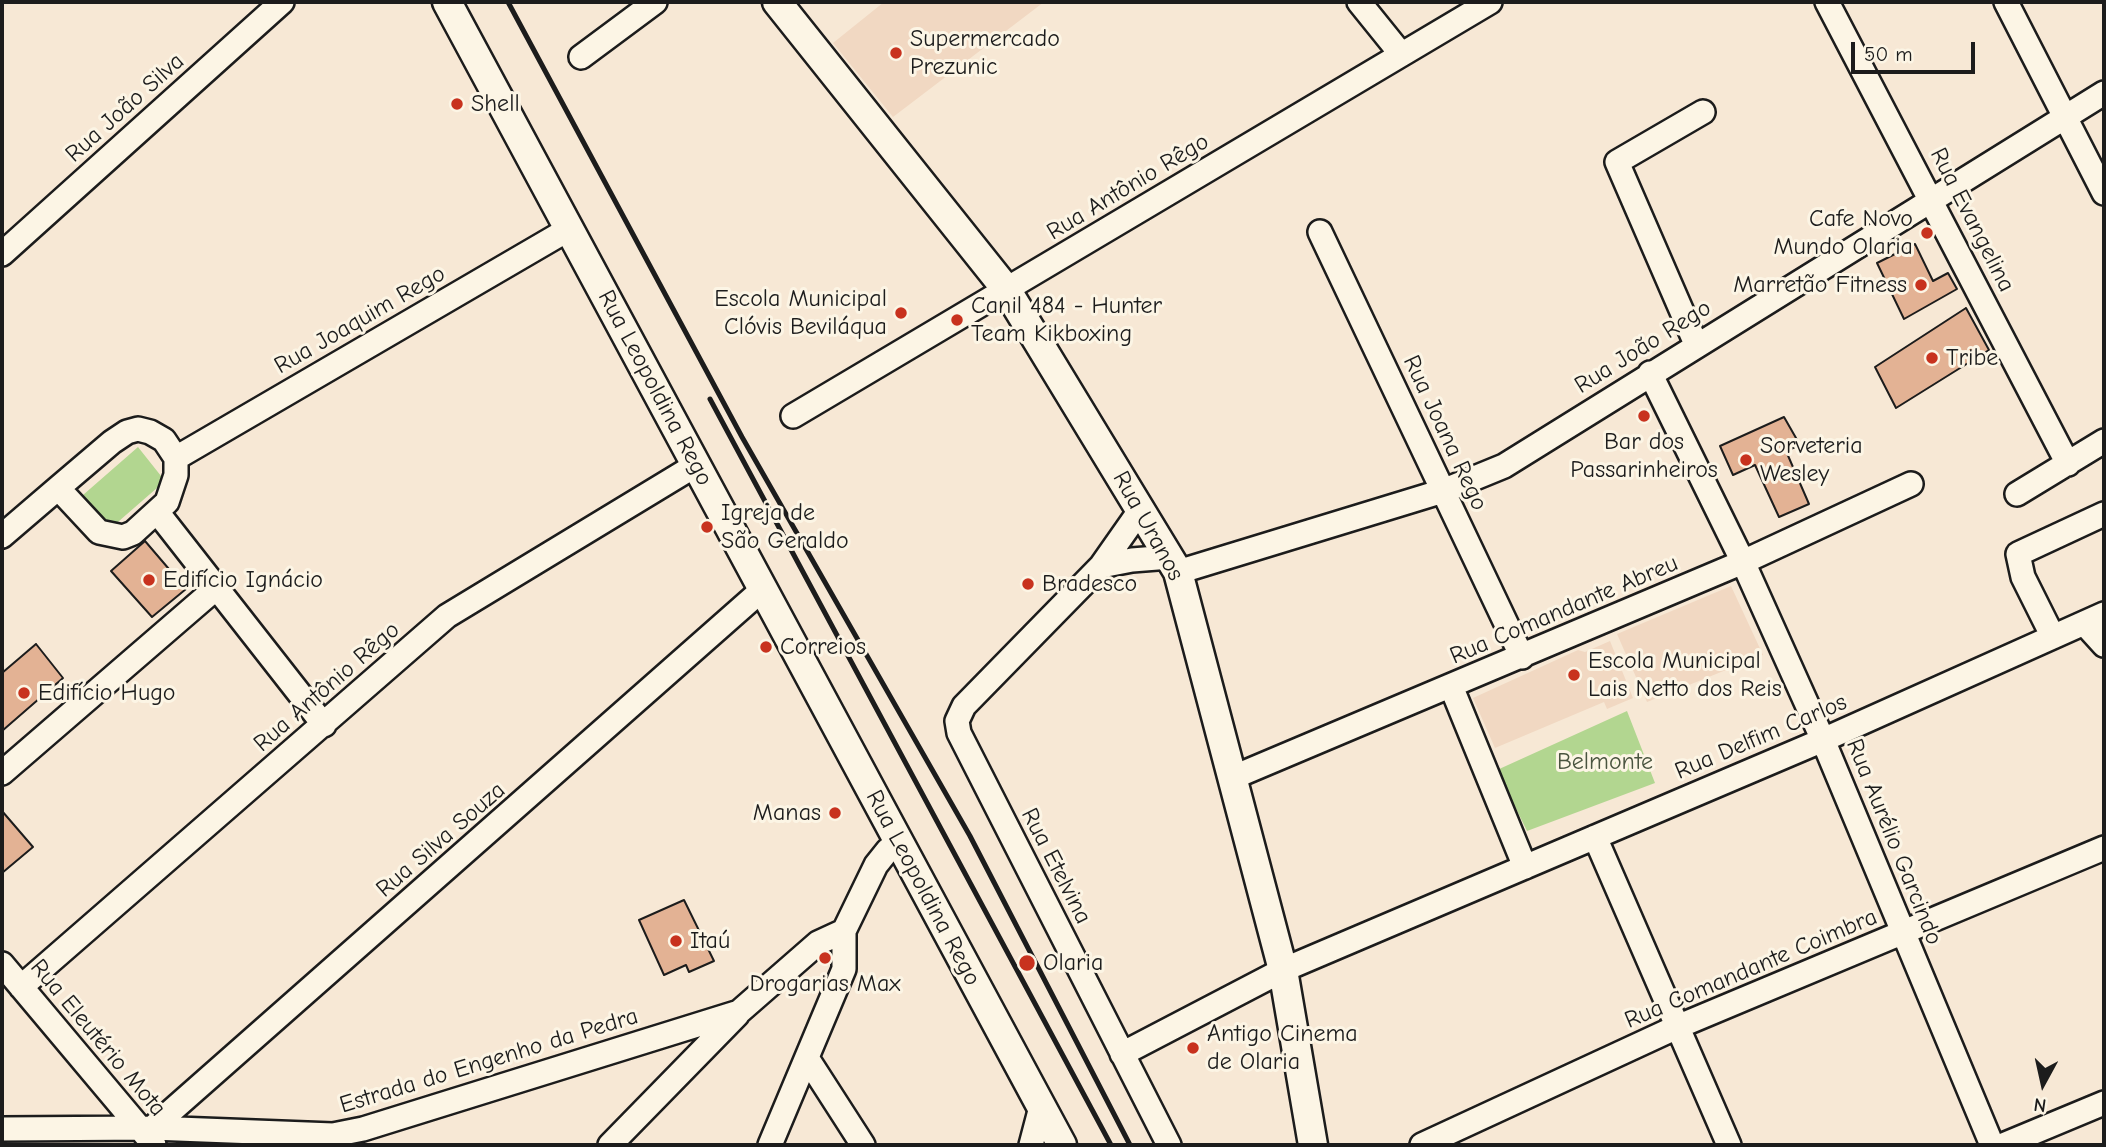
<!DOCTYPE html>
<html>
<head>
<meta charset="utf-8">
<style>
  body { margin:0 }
  #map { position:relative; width:2106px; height:1147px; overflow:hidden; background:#f7e8d5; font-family:"Comic Neue",sans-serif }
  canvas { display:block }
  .frame { position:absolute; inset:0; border:4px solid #1c1c1c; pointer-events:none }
  .north { position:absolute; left:2008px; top:1049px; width:70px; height:70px; -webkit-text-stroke:5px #fcf5e5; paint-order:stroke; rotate:188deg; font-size:19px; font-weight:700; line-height:28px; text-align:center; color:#1c1c1c }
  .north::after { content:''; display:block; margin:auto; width:24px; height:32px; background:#1c1c1c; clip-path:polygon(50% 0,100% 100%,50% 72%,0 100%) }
  .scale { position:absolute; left:1851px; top:42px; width:124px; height:32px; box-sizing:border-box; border:4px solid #1c1c1c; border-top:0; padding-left:9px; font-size:21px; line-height:24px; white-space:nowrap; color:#1c1c1c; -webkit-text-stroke:5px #fcf5e5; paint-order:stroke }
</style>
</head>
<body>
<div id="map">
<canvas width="2106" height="1147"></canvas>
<div class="frame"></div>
<div class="north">N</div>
<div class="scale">50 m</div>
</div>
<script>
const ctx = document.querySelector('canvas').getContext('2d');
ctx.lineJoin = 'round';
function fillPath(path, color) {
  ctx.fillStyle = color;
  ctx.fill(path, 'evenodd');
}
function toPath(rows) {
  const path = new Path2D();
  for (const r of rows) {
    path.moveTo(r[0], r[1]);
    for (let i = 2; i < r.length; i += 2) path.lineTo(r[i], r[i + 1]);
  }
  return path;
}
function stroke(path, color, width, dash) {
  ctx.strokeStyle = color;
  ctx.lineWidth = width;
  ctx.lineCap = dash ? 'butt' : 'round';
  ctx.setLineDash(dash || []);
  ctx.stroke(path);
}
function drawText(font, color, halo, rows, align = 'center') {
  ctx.font = font + ' "Comic Neue",sans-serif';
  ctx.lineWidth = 6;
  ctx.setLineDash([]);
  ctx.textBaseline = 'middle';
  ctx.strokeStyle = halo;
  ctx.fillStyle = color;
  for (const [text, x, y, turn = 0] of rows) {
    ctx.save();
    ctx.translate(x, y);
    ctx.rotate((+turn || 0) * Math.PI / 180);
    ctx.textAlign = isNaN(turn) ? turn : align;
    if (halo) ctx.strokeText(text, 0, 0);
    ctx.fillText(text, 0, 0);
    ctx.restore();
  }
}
const built = toPath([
  [884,2,1044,2,893,117,833,43],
  [1731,586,1763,655,1647,702,1617,634],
  [1610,641,1633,698,1607,709,1604,702,1495,748,1473,698,1578,650,1585,652]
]);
const green = toPath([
  [138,447,165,481,111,528,83,495],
  [1627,711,1655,783,1527,831,1497,770]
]);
const building = toPath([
  [1915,244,1933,281,1948,273,1957,289,1904,319,1877,263,1915,244],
  [1966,308,1989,350,1896,408,1875,367,1966,308],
  [1784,417,1800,445,1786,451,1809,504,1779,517,1755,465,1733,475,1720,446,1784,417],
  [145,541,186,589,152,617,111,571,145,541],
  [36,644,63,678,2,731,2,673,36,644],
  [2,811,33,847,2,873,2,811],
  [684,900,714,961,689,972,686,965,664,975,639,920,684,900]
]);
const minor = toPath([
  [1359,2,1401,54],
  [1827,2,2068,464],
  [2006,2,2104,193],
  [581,57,655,2],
  [1320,232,1522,657],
  [2,254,282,2],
  [1696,344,1617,162,1703,112],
  [1650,373,1743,562,1823,740,1992,1145],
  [793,416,1490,2],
  [176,458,569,229],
  [2017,494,2104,441],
  [1141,509,1101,566,964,706,957,721,959,733,1169,1145],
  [158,513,324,725],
  [2,536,58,488,112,442,127,432,138,429,150,432,164,440,176,458,176,475,167,502,133,533,123,537,99,532,58,488],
  [1101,566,1132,560,1170,557],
  [1178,572,1443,491,1504,466,2104,93],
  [2084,623,2104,645],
  [2053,637,2023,577,2018,554,2104,514],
  [1451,686,1525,867],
  [2,773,215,589],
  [1234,777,1743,562,1911,484],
  [1595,837,1729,1145],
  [2,964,154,1145],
  [21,987,447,616,696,465],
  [1122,1054,1283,970,1823,740,2104,614],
  [807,1058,863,1145],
  [152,1128,763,589],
  [2,1129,152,1128,333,1135,363,1129,739,1012,818,943,844,931,876,865,888,850,899,843],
  [610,1145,737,1015],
  [770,1145,844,969,844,931],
  [1031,1145,1041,1107],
  [1422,1145,1677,1027,2104,848],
  [2003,1145,2104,1103]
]);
const major = toPath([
  [447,2,1062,1145],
  [777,2,1006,289,1178,572,1283,970,1313,1145]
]);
const rail = toPath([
  [508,2,742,437,970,836,1130,1145],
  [710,399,1111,1145]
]);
const markers = [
  [896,53,7,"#c8321e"],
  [457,104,7,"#c8321e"],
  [1927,233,7,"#c8321e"],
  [1921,285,7,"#c8321e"],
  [901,313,7,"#c8321e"],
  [957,320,7,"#c8321e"],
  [1932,358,7,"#c8321e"],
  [1644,416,7,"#c8321e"],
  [1746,460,7,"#c8321e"],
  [707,527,7,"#c8321e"],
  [149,580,7,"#c8321e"],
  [1028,584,7,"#c8321e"],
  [766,647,7,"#c8321e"],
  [1574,675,7,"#c8321e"],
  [24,693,7,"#c8321e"],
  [835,813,7,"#c8321e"],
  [676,941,7,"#c8321e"],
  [825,958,7,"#c8321e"],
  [1027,963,9,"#c8321e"],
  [1193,1048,7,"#c8321e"]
];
const poiNames = [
  ["Supermercado",910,39],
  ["Prezunic",910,67],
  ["Shell",471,104],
  ["Cafe Novo",1913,219,"right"],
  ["Mundo Olaria",1913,247,"right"],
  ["Marretão Fitness",1907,285,"right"],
  ["Escola Municipal",887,299,"right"],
  ["Clóvis Beviláqua",887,327,"right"],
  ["Canil 484 - Hunter",971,306],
  ["Team Kikboxing",971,334],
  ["Tribe",1946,358],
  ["Bar dos",1644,442,"center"],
  ["Passarinheiros",1644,470,"center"],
  ["Sorveteria",1760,446],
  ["Wesley",1760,474],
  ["Igreja de",721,513],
  ["São Geraldo",721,541],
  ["Edifício Ignácio",163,580],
  ["Bradesco",1042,584],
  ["Correios",780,647],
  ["Escola Municipal",1588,661],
  ["Lais Netto dos Reis",1588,689],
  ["Edifício Hugo",38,693],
  ["Manas",821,813,"right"],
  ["Itaú",690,941],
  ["Olaria",1043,963],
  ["Drogarias Max",825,984,"center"],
  ["Antigo Cinema",1207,1034],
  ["de Olaria",1207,1062]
];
const streetNames = [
  ["Rua João Silva",125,108,-42],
  ["Rua Antônio Rêgo",1128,187,-31],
  ["Rua Evangelina",1972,220,63],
  ["Rua Joaquim Rego",360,320,-30],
  ["Rua João Rego",1643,347,-32],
  ["Rua Leopoldina Rego",655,388,62],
  ["Rua Joana Rego",1445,433,65],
  ["Rua Uranos",1148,526,61],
  ["Rua Comandante Abreu",1564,610,-23],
  ["Rua Antônio Rêgo",327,687,-41],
  ["Rua Delfim Carlos",1761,737,-23],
  ["Rua Silva Souza",441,840,-41],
  ["Rua Aurélio Garcindo",1894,842,68],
  ["Rua Etelvina",1056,866,63],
  ["Rua Leopoldina Rego",923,888,62],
  ["Rua Comandante Coimbra",1751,969,-23],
  ["Rua Eleutério Mota",98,1038,50],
  ["Estrada do Engenho da Pedra",489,1061,-17]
];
const parkNames = [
  ["Belmonte",1605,762]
];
fillPath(built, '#f1d8c2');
fillPath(green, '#b2d690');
fillPath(building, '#e3b294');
stroke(building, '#1c1c1c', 2);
stroke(minor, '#1c1c1c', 28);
stroke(major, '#1c1c1c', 33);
stroke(minor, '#fcf5e5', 23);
stroke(major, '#fcf5e5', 28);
stroke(rail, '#1c1c1c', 5);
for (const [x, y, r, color] of markers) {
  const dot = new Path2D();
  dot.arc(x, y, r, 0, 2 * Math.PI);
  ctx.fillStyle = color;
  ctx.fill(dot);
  stroke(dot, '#fcf5e5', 2.5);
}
drawText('24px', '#1c1c1c', '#fcf5e5', poiNames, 'left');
drawText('24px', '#1c1c1c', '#fcf5e5', streetNames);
drawText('24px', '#49543f', '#fcf5e5', parkNames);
</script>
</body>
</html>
